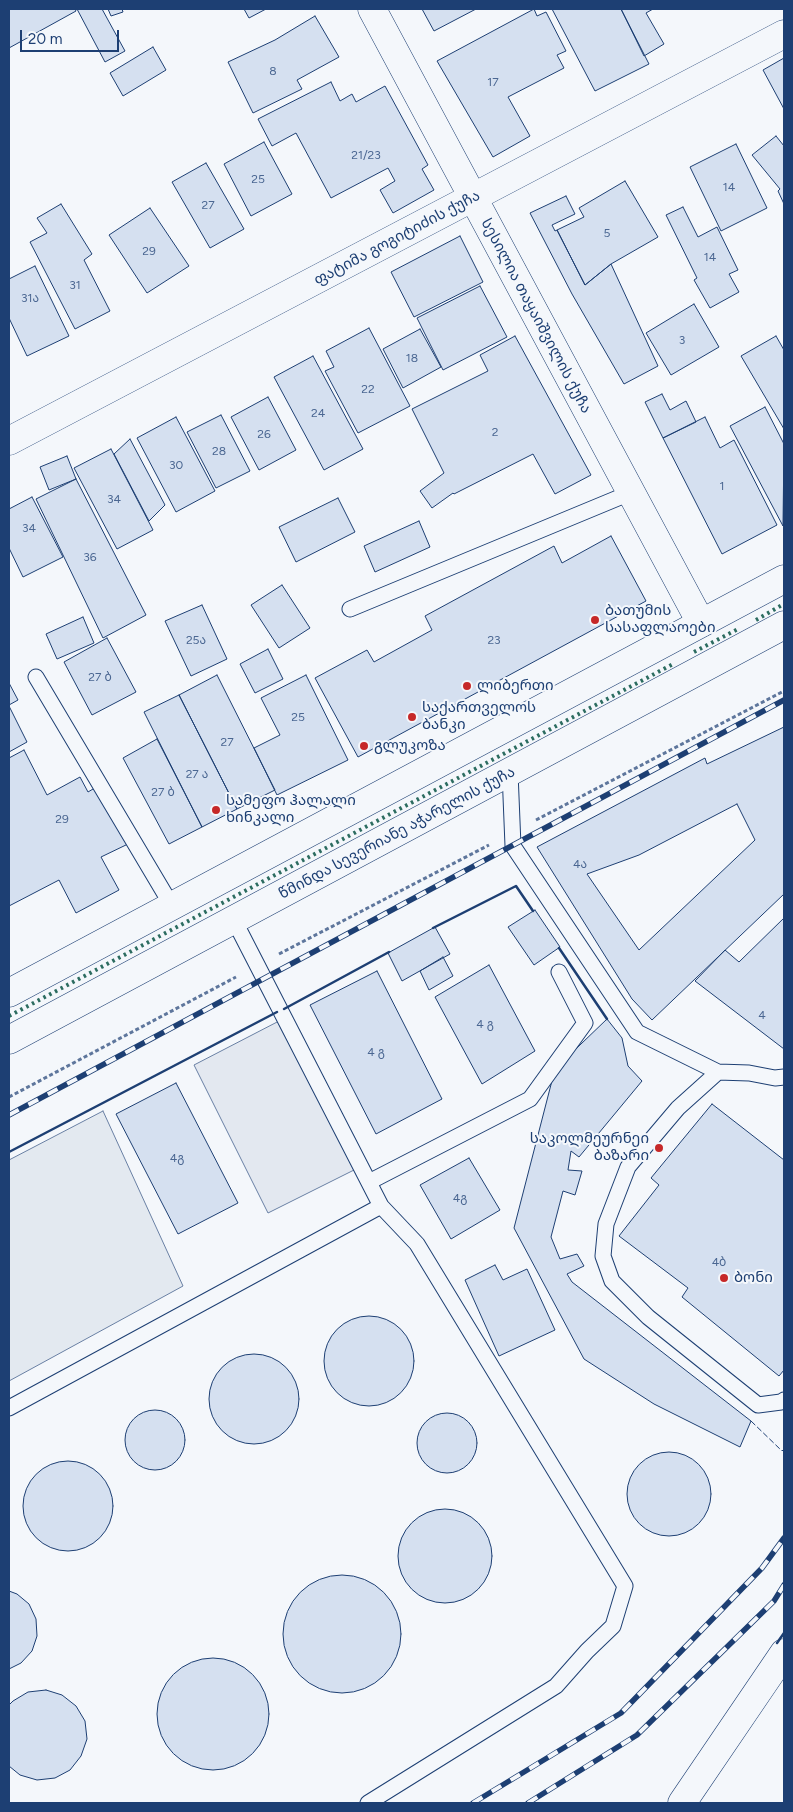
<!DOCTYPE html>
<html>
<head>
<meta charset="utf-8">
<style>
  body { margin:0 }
  #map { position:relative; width:793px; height:1812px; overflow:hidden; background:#f4f7fb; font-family:Figtree,sans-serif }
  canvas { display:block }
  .frame { position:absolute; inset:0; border:10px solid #1d3f73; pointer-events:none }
  .scale { position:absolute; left:20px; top:30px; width:99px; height:22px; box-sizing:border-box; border:2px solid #1d3f73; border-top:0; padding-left:6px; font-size:15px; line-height:18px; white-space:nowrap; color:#1d3f73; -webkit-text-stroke:4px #f4f7fb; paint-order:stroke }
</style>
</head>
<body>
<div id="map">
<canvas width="793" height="1812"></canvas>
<div class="frame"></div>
<div class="scale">20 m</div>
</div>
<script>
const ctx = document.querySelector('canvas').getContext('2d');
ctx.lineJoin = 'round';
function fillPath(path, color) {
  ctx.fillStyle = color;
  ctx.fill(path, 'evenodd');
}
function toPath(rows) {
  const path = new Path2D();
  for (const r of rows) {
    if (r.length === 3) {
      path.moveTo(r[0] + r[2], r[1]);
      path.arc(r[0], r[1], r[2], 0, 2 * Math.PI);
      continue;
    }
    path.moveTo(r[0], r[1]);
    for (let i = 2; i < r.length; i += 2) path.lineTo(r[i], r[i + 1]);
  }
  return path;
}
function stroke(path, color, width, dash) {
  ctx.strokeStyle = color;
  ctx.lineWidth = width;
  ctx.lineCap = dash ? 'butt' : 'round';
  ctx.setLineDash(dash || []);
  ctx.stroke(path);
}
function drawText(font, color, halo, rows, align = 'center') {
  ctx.font = font + ' Figtree,"Noto Sans Georgian",sans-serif';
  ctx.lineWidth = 4;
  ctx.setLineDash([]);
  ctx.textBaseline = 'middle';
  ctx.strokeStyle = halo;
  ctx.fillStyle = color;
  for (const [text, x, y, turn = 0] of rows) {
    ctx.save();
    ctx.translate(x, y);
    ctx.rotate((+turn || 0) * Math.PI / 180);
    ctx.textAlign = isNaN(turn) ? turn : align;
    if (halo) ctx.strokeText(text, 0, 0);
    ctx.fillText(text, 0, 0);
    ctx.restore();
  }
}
const green = toPath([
  [103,1111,183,1286,9,1381,9,1160,103,1111]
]);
const parking = toPath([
  [281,1020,356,1169,268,1213,194,1065,281,1020]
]);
const building = toPath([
  [9,9,75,9,76,11,9,48,9,9],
  [77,9,102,9,125,51,105,62,77,9],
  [108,9,122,9,123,12,111,16,108,9],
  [244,9,266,9,249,18,244,9],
  [422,9,476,9,434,31,422,9],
  [534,9,537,16,546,12,566,51,557,55,564,68,508,97,530,136,493,157,437,61,534,9],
  [552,9,621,9,649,64,595,91,552,9],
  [621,9,653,9,646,13,664,44,644,56,621,9],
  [315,16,339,57,297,80,302,89,253,113,228,62,275,40,315,16],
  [153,47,166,70,123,96,110,73,153,47],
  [784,58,784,109,763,70,784,58],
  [331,82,340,101,352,94,356,102,385,86,428,165,422,169,434,190,393,213,380,190,395,181,388,168,331,198,296,133,272,146,258,119,331,82],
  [776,136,784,146,784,204,778,191,780,189,752,155,776,136],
  [264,142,292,194,251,216,224,164,264,142],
  [736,144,767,208,721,231,690,167,736,144],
  [206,163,244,229,210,248,172,182,206,163],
  [625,181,658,237,611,264,585,285,557,230,584,217,579,208,625,181],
  [566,196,575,214,552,225,555,231,557,230,585,285,611,264,658,366,624,384,572,294,530,213,566,196],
  [61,204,92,254,84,260,110,311,75,329,30,242,47,233,37,218,61,204],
  [683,207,698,237,717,227,738,270,729,274,739,292,710,308,694,280,697,278,666,215,683,207],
  [150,208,189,266,147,293,109,235,150,208],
  [460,236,483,282,414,317,391,272,460,236],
  [35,266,69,336,27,356,9,318,9,279,35,266],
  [480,286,507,337,443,370,417,318,480,286],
  [694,304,719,347,671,375,646,333,694,304],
  [369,328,410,406,358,433,325,371,334,367,326,351,369,328],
  [420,329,441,367,403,388,383,349,420,329],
  [515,336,591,475,555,494,533,454,454,494,453,493,432,508,420,491,444,473,412,409,488,371,480,355,515,336],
  [776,336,784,350,784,429,741,356,776,336],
  [313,356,363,449,324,470,274,377,313,356],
  [662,394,670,410,686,401,696,422,663,438,645,402,662,394],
  [268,397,296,450,259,470,231,417,268,397],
  [765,407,784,444,783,526,730,426,765,407],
  [221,415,250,471,216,488,187,432,221,415],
  [176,417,215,491,176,512,137,438,176,417],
  [705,417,720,448,734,440,777,525,722,554,663,438,705,417],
  [130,439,165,505,149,521,114,454,130,439],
  [111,449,153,530,117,549,74,468,111,449],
  [67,456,76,479,49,490,40,467,67,456],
  [76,479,146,615,103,638,36,499,76,479],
  [32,497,63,557,23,577,9,548,9,509,32,497],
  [338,498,355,532,296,562,279,527,338,498],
  [419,521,430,547,375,572,364,546,419,521],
  [611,536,646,601,358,757,315,678,367,650,374,662,432,630,425,616,554,546,562,563,611,536],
  [282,585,310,628,279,648,251,605,282,585],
  [202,605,227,659,191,676,165,621,202,605],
  [83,617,94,643,57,659,46,634,83,617],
  [107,638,136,692,92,715,64,662,107,638],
  [268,649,283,679,255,693,240,664,268,649],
  [217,675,275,790,237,809,179,695,217,675],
  [306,675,348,760,277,795,254,748,280,735,261,698,306,675],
  [9,683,18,700,9,705,9,683],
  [179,695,237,809,202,827,144,712,179,695],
  [9,706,27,742,9,752,9,706],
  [784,727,784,894,652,1020,632,999,537,847,705,758,707,764,784,727],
  [737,804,755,840,639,950,587,874,639,855,737,804],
  [157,739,202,827,169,844,123,758,157,739],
  [24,750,47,795,80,777,88,792,98,786,128,844,101,857,119,890,76,913,59,880,9,906,9,758,24,750],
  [535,910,560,947,534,965,508,927,535,910],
  [784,918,784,1049,695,981,725,950,739,962,784,918],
  [435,927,450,954,402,981,388,953,435,927],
  [443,957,453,976,429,990,420,971,443,957],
  [489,965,535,1051,482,1084,435,997,489,965],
  [377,971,442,1099,376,1134,310,1005,377,971],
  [607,1019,622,1038,628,1066,642,1081,579,1157,571,1151,568,1170,582,1171,575,1195,563,1191,551,1237,560,1259,577,1254,584,1266,567,1274,572,1282,751,1421,740,1447,654,1404,584,1359,514,1228,555,1069,607,1019],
  [176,1083,238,1203,178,1234,116,1114,176,1083],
  [712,1104,784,1160,784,1370,779,1376,682,1297,688,1288,619,1236,659,1185,651,1178,712,1104],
  [469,1158,500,1210,451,1239,420,1185,469,1158],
  [495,1265,503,1280,527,1269,555,1330,499,1356,465,1280,495,1265],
  [369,1361,45],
  [254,1399,45],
  [155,1440,30],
  [447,1443,30],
  [669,1494,42],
  [68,1506,45],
  [445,1556,47],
  [342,1634,59],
  [9,1591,17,1594,29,1604,36,1619,37,1636,32,1651,21,1663,9,1669,9,1591],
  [213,1714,56],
  [46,1690,62,1695,76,1706,85,1721,87,1739,81,1756,70,1770,55,1778,37,1780,20,1775,9,1766,9,1705,13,1701,28,1692,46,1690]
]);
const path = toPath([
  [536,820,784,691],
  [279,954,489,845],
  [9,1097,236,977]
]);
const lane = toPath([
  [350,609,630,493],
  [36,677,172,906],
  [510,772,513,846,637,1032,718,1072],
  [234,920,381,1206,417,1244,625,1586,613,1626,587,1651,556,1686,368,1803],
  [784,1077,775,1078,749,1073,718,1072,678,1108,628,1167,606,1224,603,1256,612,1281,648,1317,758,1405,781,1402,784,1400],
  [369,1182,530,1099,585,1023,559,972],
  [9,1408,381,1206]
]);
const street = toPath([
  [372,9,701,623],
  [9,441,784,34],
  [682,1803,784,1653]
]);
const secondary = toPath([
  [9,993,784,579],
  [9,1040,784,625]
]);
const rail = toPath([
  [9,1115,784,700],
  [473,1803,621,1713,762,1568,784,1538],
  [528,1803,637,1735,774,1601,784,1585]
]);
const hedge = toPath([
  [756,620,784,604],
  [694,652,738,629],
  [9,1016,675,663]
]);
const fence = toPath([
  [751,1421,782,1451,784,1449]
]);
const wall = toPath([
  [433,928,516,886,533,911],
  [559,948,607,1019],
  [284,1009,389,952],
  [9,1152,277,1012],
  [777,1643,784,1633]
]);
const markers = [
  [595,620,5,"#c62828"],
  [467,686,5,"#c62828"],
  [412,717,5,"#c62828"],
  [364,746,5,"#c62828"],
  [216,810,5,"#c62828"],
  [659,1148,5,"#c62828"],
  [724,1278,5,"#c62828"]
];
const numberNames = [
  ["8",273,71],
  ["17",493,82],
  ["21/23",366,155],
  ["25",258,179],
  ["14",729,187],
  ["27",208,205],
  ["5",607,233],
  ["29",149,251],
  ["14",710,257],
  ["31",75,285],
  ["31ა",30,298],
  ["3",682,340],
  ["18",412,358],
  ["22",368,389],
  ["24",318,413],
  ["2",495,432],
  ["26",264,434],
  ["28",219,451],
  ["30",176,465],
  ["1",722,486],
  ["34",114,499],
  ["34",29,528],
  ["36",90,557],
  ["25ა",196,640],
  ["23",494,640],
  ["27 ბ",100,677],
  ["25",298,717],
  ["27",227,742],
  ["27 ა",197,774],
  ["27 ბ",163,792],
  ["29",62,819],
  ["4ა",580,864],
  ["4",762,1015],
  ["4 გ",485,1024],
  ["4 გ",376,1052],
  ["4გ",177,1158],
  ["4გ",460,1198],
  ["4ბ",719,1262]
];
const streetNames = [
  ["ფატიმა გოგიტიძის ქუჩა",397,238,-28],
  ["სესილია თაყაიშვილის ქუჩა",536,316,62],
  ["წმინდა სევერიანე აჭარელის ქუჩა",397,833,-28]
];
const poiNames = [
  ["ბათუმის",605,611],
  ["სასაფლაოები",605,628],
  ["ლიბერთი",477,686],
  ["საქართველოს",422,708],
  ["ბანკი",422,725],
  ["გლუკოზა",374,746],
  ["სამეფო ჰალალი",226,801],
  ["ხინკალი",226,818],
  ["საკოლმეურნეი",649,1139,"right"],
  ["ბაზარი",649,1156,"right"],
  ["ბონი",734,1278]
];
fillPath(green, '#e3e9f0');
stroke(green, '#687fa3', 1);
fillPath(parking, '#e3e8f0');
stroke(parking, '#687fa3', 1);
fillPath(building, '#d5e0f0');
stroke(building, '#1d3f73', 1);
stroke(lane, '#1d3f73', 17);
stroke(street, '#1d3f73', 29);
stroke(secondary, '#1d3f73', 29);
stroke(path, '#5e769c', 3, [4, 2.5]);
stroke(lane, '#f4f7fb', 15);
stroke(street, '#f4f7fb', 28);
stroke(secondary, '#f4f7fb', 28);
stroke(rail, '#1d3f73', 5.5);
stroke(rail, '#f4f7fb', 4, [11]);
stroke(hedge, '#2c6c60', 4, [2.5, 4]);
stroke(fence, '#1d3f73', 1, [6, 2.5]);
stroke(wall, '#1d3f73', 2.5);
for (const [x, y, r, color] of markers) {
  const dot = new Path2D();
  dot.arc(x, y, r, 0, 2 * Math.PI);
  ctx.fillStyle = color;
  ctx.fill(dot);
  stroke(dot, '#f4f7fb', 2);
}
drawText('12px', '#4b6792', null, numberNames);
drawText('15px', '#1d3f73', '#f4f7fb', streetNames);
drawText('15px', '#1d3f73', '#f4f7fb', poiNames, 'left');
</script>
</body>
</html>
